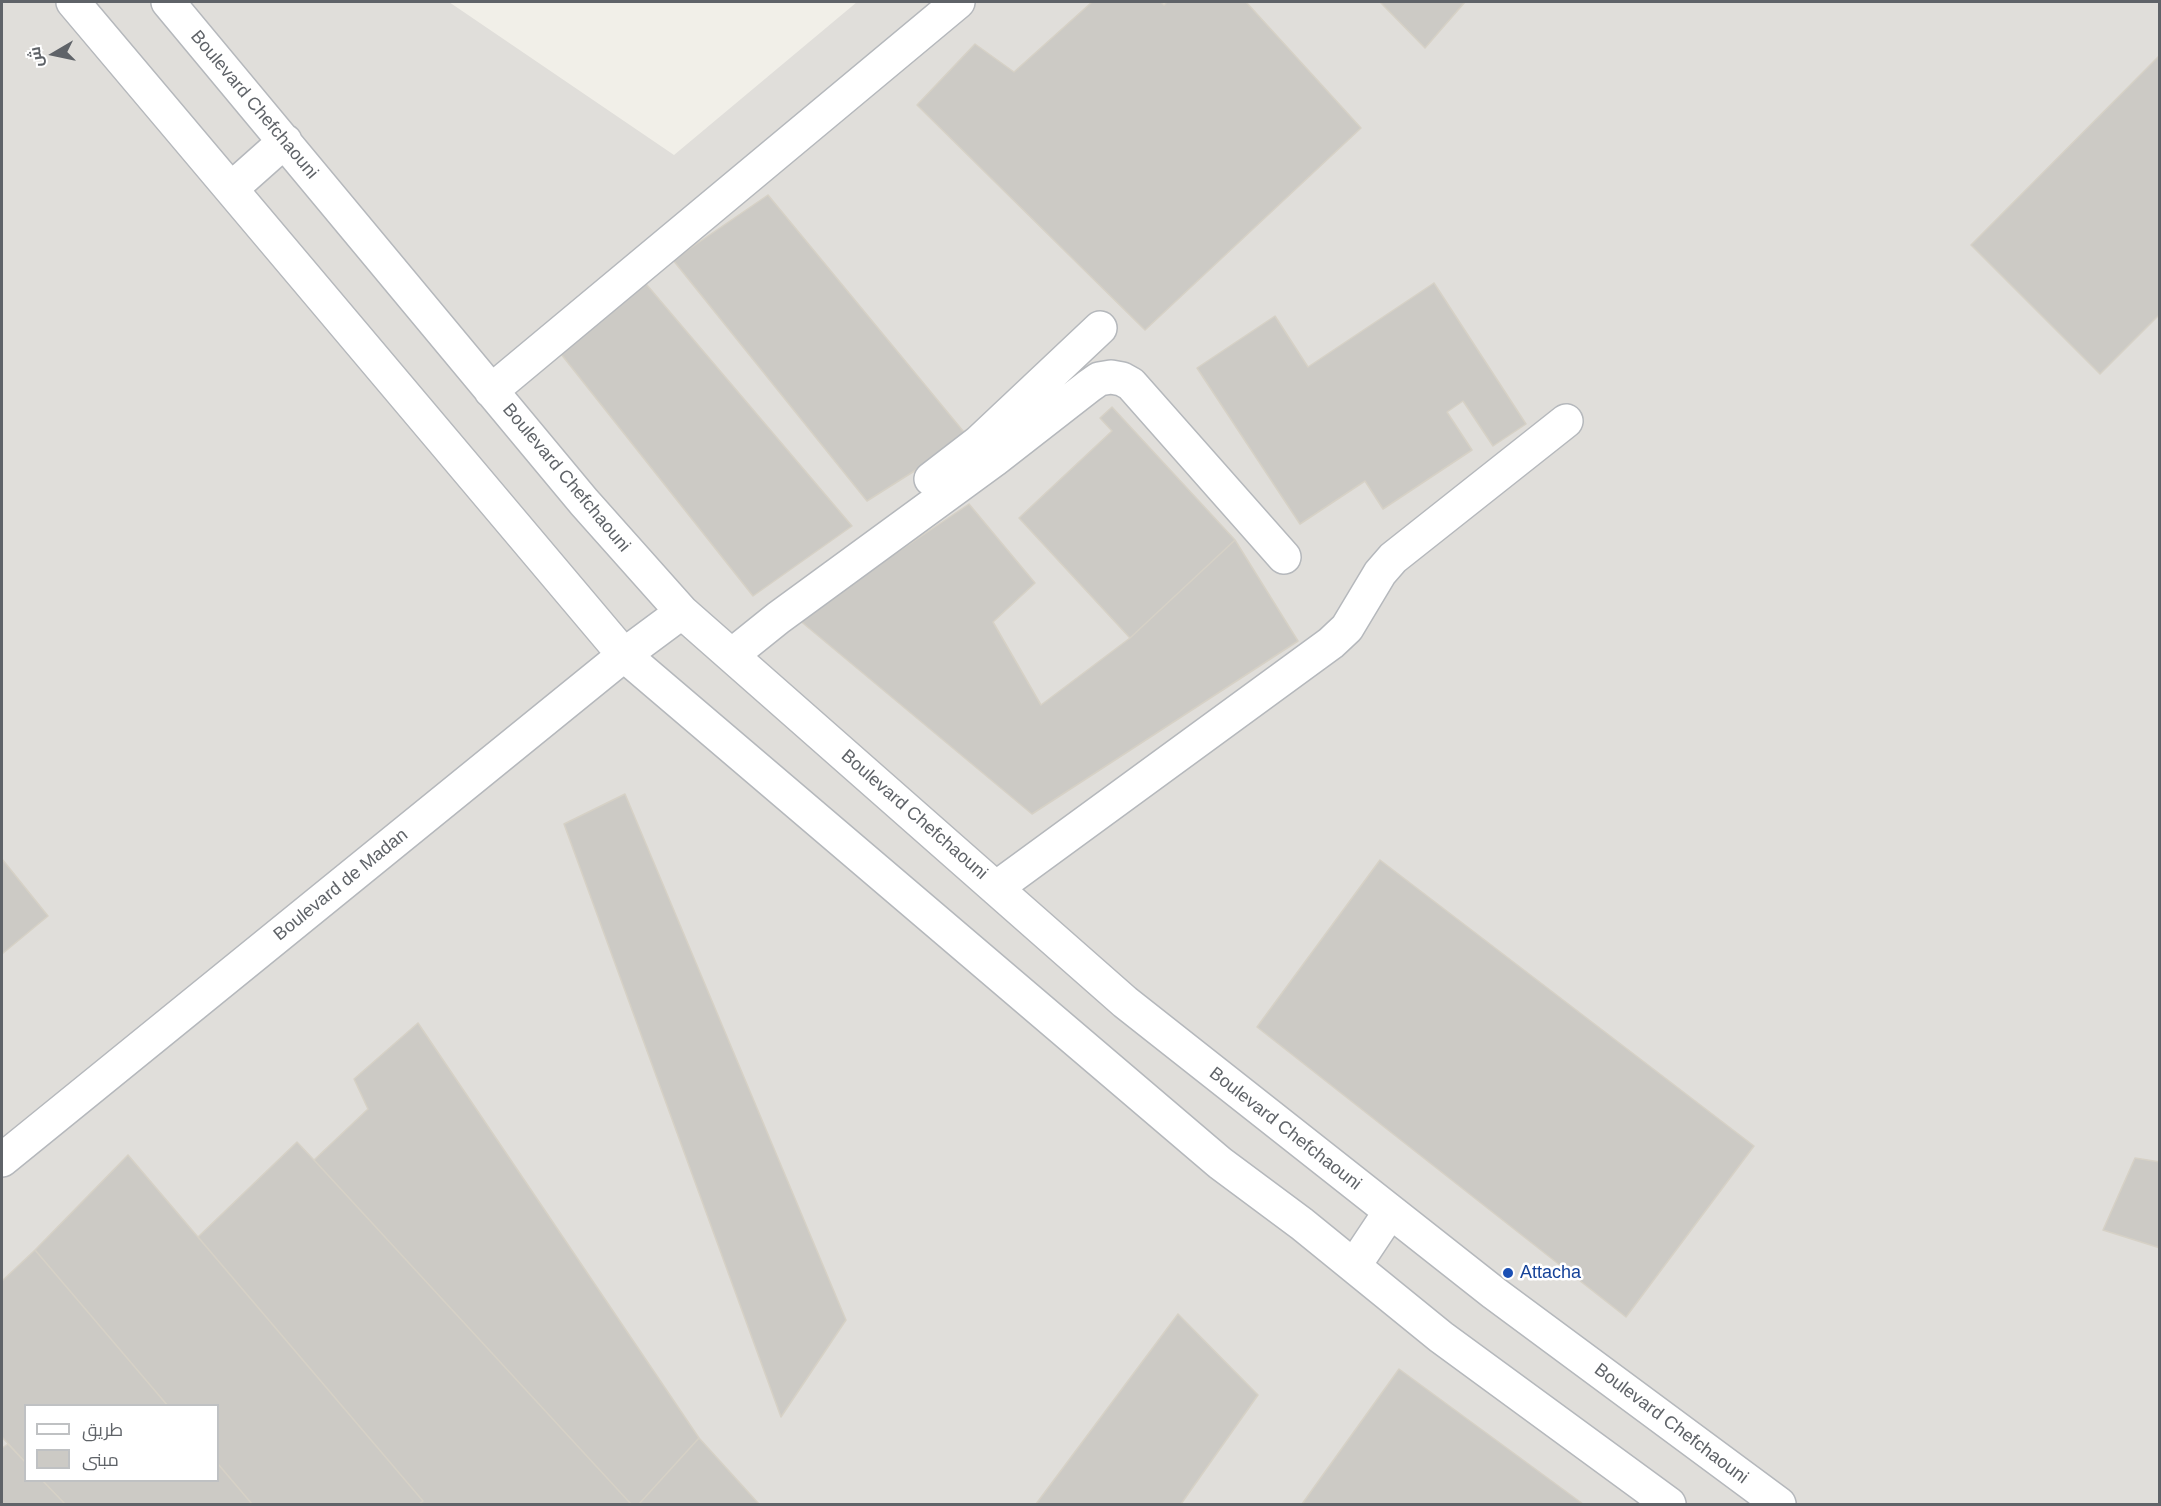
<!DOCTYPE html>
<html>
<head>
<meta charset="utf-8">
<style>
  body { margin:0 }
  #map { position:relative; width:2161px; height:1506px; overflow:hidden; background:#f1efe8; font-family:Arial,Cairo,sans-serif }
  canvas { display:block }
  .frame { position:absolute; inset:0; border:3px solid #5f6368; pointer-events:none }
  .legend { position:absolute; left:24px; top:1404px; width:195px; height:78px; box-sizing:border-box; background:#fff; border:2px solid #bfc1c3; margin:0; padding:8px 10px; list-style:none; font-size:18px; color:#5f6368 }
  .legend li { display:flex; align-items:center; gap:12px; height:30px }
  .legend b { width:30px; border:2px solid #bfc1c3 }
  .north { position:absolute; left:24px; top:24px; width:60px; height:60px; -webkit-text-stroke:4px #fff; paint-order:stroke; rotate:261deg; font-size:16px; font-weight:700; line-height:24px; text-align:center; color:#5f6368 }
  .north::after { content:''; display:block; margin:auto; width:21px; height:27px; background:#5f6368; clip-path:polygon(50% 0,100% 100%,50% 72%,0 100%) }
</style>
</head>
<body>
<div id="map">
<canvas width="2161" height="1506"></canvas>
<div class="frame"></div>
<ul class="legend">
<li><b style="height:8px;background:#fff"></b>طريق</li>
<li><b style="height:16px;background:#cccac5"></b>مبنى</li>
</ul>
<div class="north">ش</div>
</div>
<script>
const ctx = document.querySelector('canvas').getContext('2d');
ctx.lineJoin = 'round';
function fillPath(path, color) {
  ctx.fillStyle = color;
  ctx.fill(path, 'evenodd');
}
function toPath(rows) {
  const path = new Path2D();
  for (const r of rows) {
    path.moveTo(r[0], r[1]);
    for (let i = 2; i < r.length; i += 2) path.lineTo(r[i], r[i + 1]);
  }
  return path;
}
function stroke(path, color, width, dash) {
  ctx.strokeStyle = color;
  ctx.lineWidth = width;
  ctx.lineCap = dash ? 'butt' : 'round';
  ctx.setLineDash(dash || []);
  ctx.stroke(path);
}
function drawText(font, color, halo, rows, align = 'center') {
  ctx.font = font + ' Arial,sans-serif';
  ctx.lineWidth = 5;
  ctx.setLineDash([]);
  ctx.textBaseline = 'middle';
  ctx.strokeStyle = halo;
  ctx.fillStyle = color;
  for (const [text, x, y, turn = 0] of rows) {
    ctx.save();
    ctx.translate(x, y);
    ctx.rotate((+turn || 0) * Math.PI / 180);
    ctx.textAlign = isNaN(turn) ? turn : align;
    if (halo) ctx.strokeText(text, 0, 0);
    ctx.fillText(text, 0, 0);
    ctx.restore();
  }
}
const industrial = toPath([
  [2,2,449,2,674,155,857,2,2159,2,2159,1504,2,1504],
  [26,1406,218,1406,218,1480,26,1480]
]);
const building = toPath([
  [1092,2,1161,2,1164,5,1167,2,1246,2,1361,128,1145,330,917,105,975,44,1014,72,1092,2],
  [1380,2,1465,2,1425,48,1380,2],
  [2160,55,2160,314,2100,374,1971,245,2160,55],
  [768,195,968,437,867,501,673,260,768,195],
  [641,278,852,526,753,596,557,349,641,278],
  [1434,283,1526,424,1493,446,1463,401,1447,412,1472,450,1383,509,1365,481,1300,524,1197,368,1275,316,1308,367,1434,283],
  [1112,407,1235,540,1130,638,1019,518,1112,431,1100,418,1112,407],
  [969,504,1035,583,993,622,1041,705,1130,638,1235,540,1298,641,1032,814,798,619,969,504],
  [625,794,846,1320,781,1417,564,824,625,794],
  [2,859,48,916,2,954,2,859],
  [1380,860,1754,1146,1626,1317,1257,1027,1380,860],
  [418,1023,699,1438,639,1504,631,1504,314,1160,368,1109,354,1079,418,1023],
  [297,1142,314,1160,631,1504,419,1504,423,1501,198,1237,297,1142],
  [128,1155,423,1501,419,1504,252,1504,218,1464,218,1406,168,1406,35,1250,128,1155],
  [2135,1158,2160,1162,2160,1248,2103,1230,2135,1158],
  [35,1250,168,1406,26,1406,26,1463,2,1437,2,1281,35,1250],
  [1178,1314,1258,1395,1181,1504,1036,1504,1178,1314],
  [1399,1369,1583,1504,1302,1504,1399,1369],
  [699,1438,759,1504,639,1504,699,1438],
  [8,1444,26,1463,26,1480,42,1480,65,1504,2,1504,2,1448,8,1444],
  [218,1464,252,1504,65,1504,42,1480,218,1480,218,1464]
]);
const minor = toPath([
  [73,2,624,655,1220,1163,1302,1224,1441,1337,1669,1504],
  [168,2,584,502,682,612,1125,1002,1494,1293,1779,1504],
  [231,189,285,141],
  [491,391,958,2],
  [931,479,979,442,1100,328],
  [732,655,778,618,994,460,1089,386,1099,379,1111,377,1122,379,1131,384,1284,557],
  [996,888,1331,643,1347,628,1380,573,1393,558,1566,421],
  [2,1160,624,655,682,612],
  [1354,1266,1390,1212]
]);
const markers = [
  [1508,1273,6,"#1a4fb4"]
];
const streetNames = [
  ["Boulevard Chefchaouni",254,105,50],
  ["Boulevard Chefchaouni",566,478,50],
  ["Boulevard Chefchaouni",914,815,41],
  ["Boulevard de Madan",341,885,-39],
  ["Boulevard Chefchaouni",1285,1129,38],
  ["Boulevard Chefchaouni",1671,1424,37]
];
const transitNames = [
  ["Attacha",1520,1273]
];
fillPath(industrial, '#e0deda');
fillPath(building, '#cccac5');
stroke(building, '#d6d1c6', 1.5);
stroke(minor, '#b5b8bc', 36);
stroke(minor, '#fff', 33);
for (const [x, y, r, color] of markers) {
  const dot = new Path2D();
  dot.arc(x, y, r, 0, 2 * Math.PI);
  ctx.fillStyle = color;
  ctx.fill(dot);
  stroke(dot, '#fff', 2);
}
drawText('18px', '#5f6368', '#fff', streetNames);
drawText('18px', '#164399', '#fff', transitNames, 'left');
</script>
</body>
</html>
